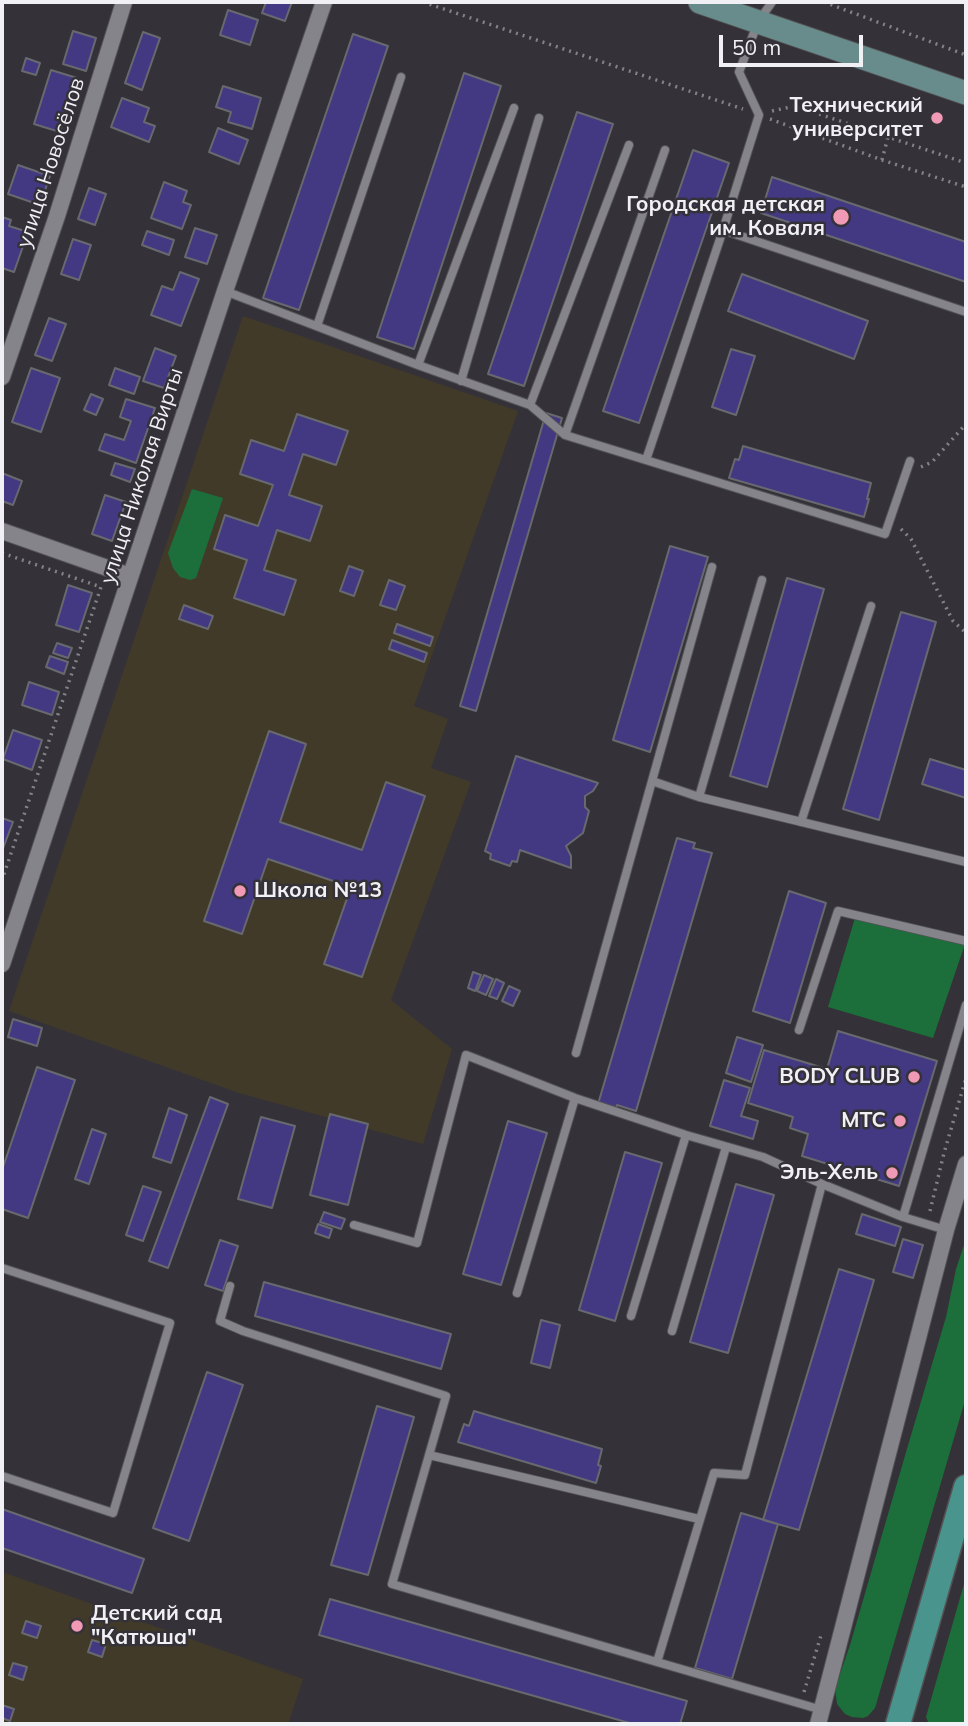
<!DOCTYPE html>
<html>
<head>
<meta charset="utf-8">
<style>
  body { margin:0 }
  #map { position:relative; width:968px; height:1726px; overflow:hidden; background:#343238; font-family:Mulish,sans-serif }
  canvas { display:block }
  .frame { position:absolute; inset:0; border:4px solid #f1f0f4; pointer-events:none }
  .scale { position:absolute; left:719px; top:35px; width:144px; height:32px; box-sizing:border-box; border:4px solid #f1f0f4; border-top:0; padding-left:9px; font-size:21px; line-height:24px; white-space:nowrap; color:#f1f0f4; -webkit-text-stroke:5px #343238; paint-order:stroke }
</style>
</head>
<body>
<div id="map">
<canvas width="968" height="1726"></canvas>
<div class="frame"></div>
<div class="scale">50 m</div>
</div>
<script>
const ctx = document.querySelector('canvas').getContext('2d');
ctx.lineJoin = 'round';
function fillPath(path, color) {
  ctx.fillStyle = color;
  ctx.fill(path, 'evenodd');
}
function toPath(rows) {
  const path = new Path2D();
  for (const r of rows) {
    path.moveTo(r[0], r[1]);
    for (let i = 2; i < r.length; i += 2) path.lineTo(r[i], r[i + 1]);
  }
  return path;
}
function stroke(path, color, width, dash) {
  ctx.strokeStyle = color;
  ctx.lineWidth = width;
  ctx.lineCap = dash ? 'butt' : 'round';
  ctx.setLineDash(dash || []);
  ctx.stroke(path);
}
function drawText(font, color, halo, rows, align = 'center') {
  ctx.font = font + ' Mulish,sans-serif';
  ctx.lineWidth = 5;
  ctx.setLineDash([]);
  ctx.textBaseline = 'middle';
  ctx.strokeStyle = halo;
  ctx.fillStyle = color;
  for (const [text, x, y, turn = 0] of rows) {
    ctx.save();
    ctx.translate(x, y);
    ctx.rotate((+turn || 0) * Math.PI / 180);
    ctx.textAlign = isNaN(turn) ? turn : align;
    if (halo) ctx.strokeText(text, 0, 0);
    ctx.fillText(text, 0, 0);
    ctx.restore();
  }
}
const education = toPath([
  [243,316,518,411,414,706,448,719,431,768,471,782,391,1000,452,1049,423,1144,239,1093,9,1011],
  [2,1572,303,1679,288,1724,2,1724]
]);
const green = toPath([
  [192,489,223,498,196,578,190,580,180,577,173,568,168,553],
  [855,918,965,944,933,1038,828,1007],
  [966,1239,966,1397,875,1708,868,1716,863,1718,852,1717,845,1714,837,1704,835,1689,850,1645,909,1442,946,1317,956,1269],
  [966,1577,966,1724,929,1724,926,1717]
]);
const building = toPath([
  [266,2,292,2,285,21,262,13,266,2],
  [228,10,258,20,250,45,220,35,228,10],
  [73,31,96,38,86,71,63,64,73,31],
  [143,32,160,38,142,90,125,83,143,32],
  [353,34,388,46,299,310,263,298,353,34],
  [26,58,40,63,36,75,22,71,26,58],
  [51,70,77,78,60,132,34,124,51,70],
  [464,73,501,86,414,349,377,337,464,73],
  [223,86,261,98,252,129,228,122,231,112,216,107,223,86],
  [122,98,149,108,144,122,155,126,149,142,111,127,122,98],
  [577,112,613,124,524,386,488,374,577,112],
  [218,128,248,140,239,164,209,152,218,128],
  [693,150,729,163,639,423,603,411,693,150],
  [18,165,50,176,40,205,8,194,18,165],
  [772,177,966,242,966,282,761,213,772,177],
  [164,182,187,191,183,202,191,205,182,229,151,218,164,182],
  [89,188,106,194,95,225,78,219,89,188],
  [2,217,11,220,9,226,28,232,14,272,2,268,2,217],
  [195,228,217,235,207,264,185,257,195,228],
  [147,231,174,240,169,255,142,245,147,231],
  [73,239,91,245,79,280,61,274,73,239],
  [180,272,199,279,181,326,151,315,162,286,173,290,180,272],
  [742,274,868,321,854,359,728,311,742,274],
  [49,318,66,324,52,361,35,355,49,318],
  [155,348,176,356,164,388,143,381,155,348],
  [731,349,755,356,736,415,712,407,731,349],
  [31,368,60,378,41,432,12,422,31,368],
  [115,368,140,377,134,394,109,385,115,368],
  [91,394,103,399,96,415,84,410,91,394],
  [126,399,155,408,136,463,99,450,105,434,124,440,131,421,120,417,126,399],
  [546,413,562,418,476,711,460,706,546,413],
  [297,414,348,431,336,465,303,454,289,495,322,506,310,541,277,530,264,570,296,580,284,615,234,598,247,560,214,549,225,515,258,526,273,485,240,474,251,440,284,451,297,414],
  [743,446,871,483,867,499,869,499,864,517,729,478,735,459,739,460,743,446],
  [115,463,135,469,130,482,111,475,115,463],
  [2,473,22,481,13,505,2,501,2,473],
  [105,495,126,502,112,541,92,534,105,495],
  [670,546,708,557,650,752,613,740,670,546],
  [349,566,363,571,354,596,340,591,349,566],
  [787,578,824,589,767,787,730,776,787,578],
  [389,580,405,586,396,610,380,605,389,580],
  [68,585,92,593,79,632,56,625,68,585],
  [184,605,213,616,208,629,179,619,184,605],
  [901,612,936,622,879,820,843,809,901,612],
  [397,624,433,637,430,646,394,633,397,624],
  [392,640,427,653,424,662,389,649,392,640],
  [57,643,72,648,68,658,53,653,57,643],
  [50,656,68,662,64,674,46,667,50,656],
  [29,682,59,692,52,715,22,705,29,682],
  [13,730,42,740,32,770,3,759,13,730],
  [269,731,306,744,280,822,362,850,386,782,425,796,362,977,324,964,351,887,268,859,242,934,204,921,269,731],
  [516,756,598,783,593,791,585,796,585,807,589,811,583,833,566,846,571,856,571,868,520,850,517,862,512,861,510,866,490,859,491,854,485,851,516,756],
  [930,759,966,770,966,798,922,784,930,759],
  [2,818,13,822,2,851,2,818],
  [677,838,695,843,693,848,712,853,636,1111,617,1105,616,1109,598,1104,677,838],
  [789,891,826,903,790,1023,753,1011,789,891],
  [473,972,481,975,475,991,468,988,473,972],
  [484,975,493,979,486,995,477,991,484,975],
  [496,979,504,983,497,999,489,996,496,979],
  [509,986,520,991,513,1006,502,1001,509,986],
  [13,1019,42,1028,37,1046,8,1037,13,1019],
  [838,1031,937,1061,899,1186,802,1156,808,1134,790,1128,793,1117,748,1103,764,1050,827,1069,838,1031],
  [737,1037,763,1045,751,1082,726,1073,737,1037],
  [37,1067,75,1080,28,1218,2,1209,2,1170,37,1067],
  [724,1080,750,1088,741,1116,758,1121,753,1139,710,1126,724,1080],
  [210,1097,228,1104,168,1268,149,1261,210,1097],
  [169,1108,187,1115,171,1163,153,1157,169,1108],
  [330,1114,368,1124,348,1205,310,1195,330,1114],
  [261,1117,295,1126,272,1208,238,1199,261,1117],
  [508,1121,547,1133,501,1285,463,1274,508,1121],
  [92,1129,106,1134,89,1184,75,1179,92,1129],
  [625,1152,662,1163,615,1321,579,1310,625,1152],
  [736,1184,774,1195,728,1353,690,1342,736,1184],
  [143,1186,161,1192,143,1241,126,1235,143,1186],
  [324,1212,345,1219,341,1229,320,1222,324,1212],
  [862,1214,901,1227,895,1246,856,1234,862,1214],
  [318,1224,332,1229,329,1238,315,1233,318,1224],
  [903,1239,923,1245,913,1278,893,1272,903,1239],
  [220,1240,238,1246,223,1291,205,1285,220,1240],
  [839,1269,874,1280,799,1530,763,1520,839,1269],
  [264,1282,451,1334,441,1369,255,1316,264,1282],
  [541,1320,560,1325,550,1368,531,1363,541,1320],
  [207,1372,243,1385,189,1541,153,1528,207,1372],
  [377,1406,414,1417,368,1575,331,1565,377,1406],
  [474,1411,602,1449,598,1465,601,1466,596,1483,458,1442,464,1424,469,1426,474,1411],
  [2,1509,144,1559,132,1593,2,1548,2,1509],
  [741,1513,778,1524,732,1679,695,1668,741,1513],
  [330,1599,687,1701,680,1724,633,1724,319,1635,330,1599],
  [26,1621,41,1626,37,1638,22,1633,26,1621],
  [92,1640,106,1644,102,1657,88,1652,92,1640],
  [13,1663,27,1667,23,1680,9,1675,13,1663],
  [2,1705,14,1709,10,1721,2,1718,2,1705]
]);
const path = toPath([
  [423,2,743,109],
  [824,2,966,55],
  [772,111,795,106,966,163],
  [770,119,882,160,966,187],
  [882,160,888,137],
  [921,467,932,462,966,424],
  [901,529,911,539,953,621,966,633],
  [2,553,101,587,2,880],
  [930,1211,944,1153,966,1078],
  [804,1692,822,1632]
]);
const lane = toPath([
  [723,230,966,312],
  [225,291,418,365,530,405,565,435,885,534,910,461],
  [317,326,401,77],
  [418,365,514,108],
  [461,381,539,118],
  [530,405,629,145],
  [565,435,665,150],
  [646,460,723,230,759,115,739,72,758,22,772,2],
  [652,781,712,567],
  [699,797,762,580],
  [801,822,871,606],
  [799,1030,838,911,966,941],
  [576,1053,652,781,699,797,966,862],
  [354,1225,417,1243,466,1055,575,1098,686,1135,763,1157,822,1184,903,1217],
  [946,1230,903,1217,966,1005],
  [2,1268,170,1323,113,1513,2,1476],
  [230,1286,220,1321,243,1331,446,1396,392,1584,657,1662,714,1473,745,1475,822,1184],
  [517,1293,575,1098],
  [631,1316,686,1135],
  [672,1331,726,1147],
  [429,1455,699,1519],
  [657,1662,822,1710]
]);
const street = toPath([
  [2,377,57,216,124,2],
  [2,531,130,576],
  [2,964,225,291,324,2],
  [818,1724,946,1230,966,1164]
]);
const secondary = toPath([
  [700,2,966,93]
]);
const primary = toPath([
  [898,1724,966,1487]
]);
const markers = [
  [937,118,7,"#f09ab6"],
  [841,217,9,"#f09ab6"],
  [240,891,7,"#f09ab6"],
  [914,1077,7,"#f09ab6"],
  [900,1121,7,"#f09ab6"],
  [892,1173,7,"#f09ab6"],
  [77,1626,7,"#f09ab6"]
];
const poiNames = [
  ["Технический",923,106],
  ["университет",923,130],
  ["Городская детская",825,205],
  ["им. Коваля",825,229],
  ["Школа №13",254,891,"left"],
  ["BODY CLUB",900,1077],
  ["МТС",886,1121],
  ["Эль-Хель",878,1173],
  ["Детский сад",91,1614,"left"],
  ["\"Катюша\"",91,1638,"left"]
];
const streetNames = [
  ["улица Новосёлов",51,163,-72],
  ["улица Николая Вирты",142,476,-72]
];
fillPath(education, '#423a29');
fillPath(green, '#1c6f3a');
fillPath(building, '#423982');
stroke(building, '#68696f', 2);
stroke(lane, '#535256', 10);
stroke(street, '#535256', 18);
stroke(secondary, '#535256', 25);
stroke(primary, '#535256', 27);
stroke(path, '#838287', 3.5, [2, 5]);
stroke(lane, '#85848a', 8);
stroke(street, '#85848a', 16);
stroke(secondary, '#678c8b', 23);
stroke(primary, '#49948c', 24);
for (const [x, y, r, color] of markers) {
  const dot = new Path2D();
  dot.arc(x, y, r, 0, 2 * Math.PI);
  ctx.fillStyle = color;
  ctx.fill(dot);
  stroke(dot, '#343238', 2.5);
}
drawText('bold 21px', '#f1f0f4', '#343238', poiNames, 'right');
drawText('21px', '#f1f0f4', '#343238', streetNames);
</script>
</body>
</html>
